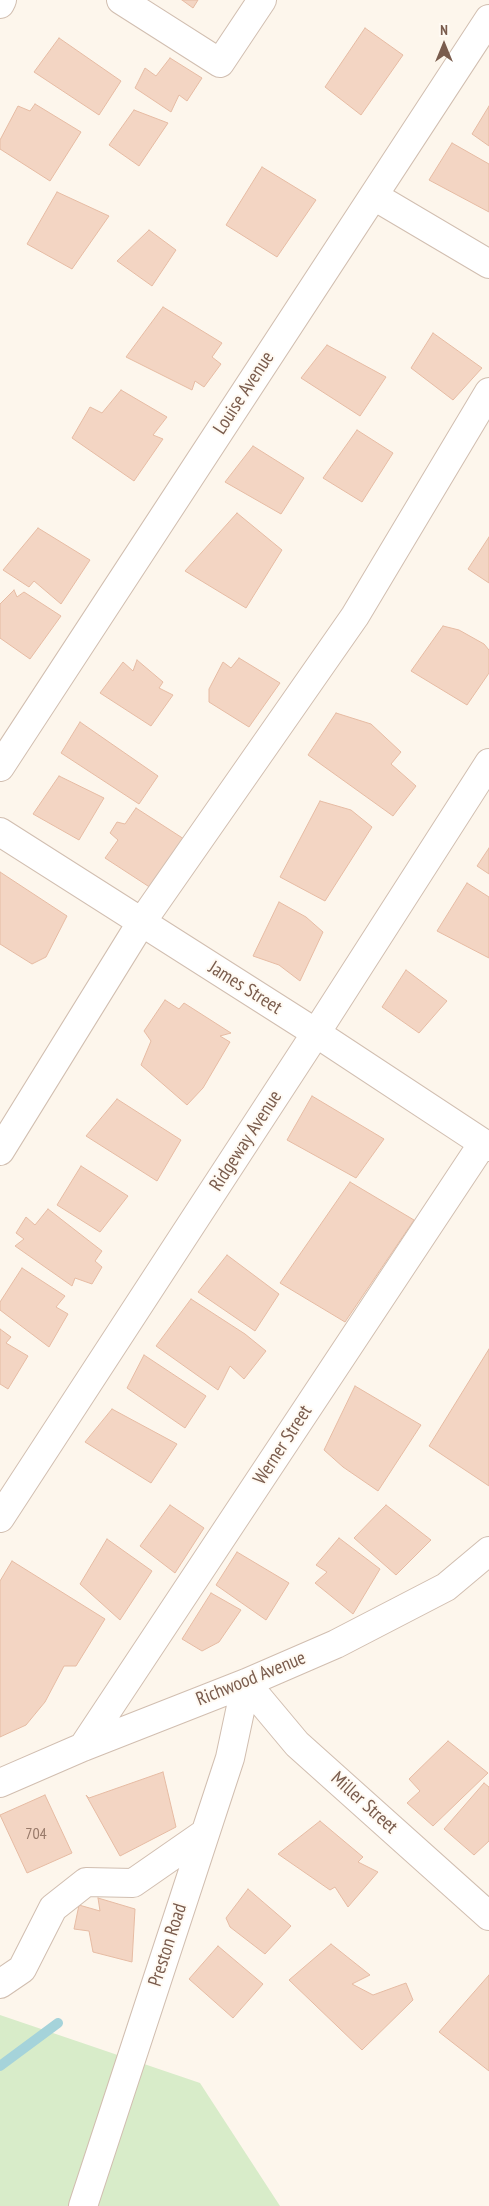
<!DOCTYPE html>
<html>
<head>
<meta charset="utf-8">
<style>
  body { margin:0 }
  #map { position:relative; width:489px; height:2206px; overflow:hidden; background:#fdf6ec; font-family:"PT Sans Narrow",sans-serif }
  canvas { display:block }
  .north { position:absolute; left:419px; top:20px; width:50px; height:50px; -webkit-text-stroke:4px #fffaf3; paint-order:stroke; rotate:0deg; font-size:14px; font-weight:700; line-height:20px; text-align:center; color:#7a5c4d }
  .north::after { content:''; display:block; margin:auto; width:18px; height:22px; background:#7a5c4d; clip-path:polygon(50% 0,100% 100%,50% 72%,0 100%) }
</style>
</head>
<body>
<div id="map">
<canvas width="489" height="2206"></canvas>
<div class="north">N</div>
</div>
<script>
const ctx = document.querySelector('canvas').getContext('2d');
ctx.lineJoin = 'round';
function fillPath(path, color) {
  ctx.fillStyle = color;
  ctx.fill(path, 'evenodd');
}
function toPath(rows) {
  const path = new Path2D();
  for (const r of rows) {
    path.moveTo(r[0], r[1]);
    for (let i = 2; i < r.length; i += 2) path.lineTo(r[i], r[i + 1]);
  }
  return path;
}
function stroke(path, color, width, dash) {
  ctx.strokeStyle = color;
  ctx.lineWidth = width;
  ctx.lineCap = dash ? 'butt' : 'round';
  ctx.setLineDash(dash || []);
  ctx.stroke(path);
}
function drawText(font, color, halo, rows, align = 'center') {
  ctx.font = font + ' "PT Sans Narrow",sans-serif';
  ctx.lineWidth = 4;
  ctx.setLineDash([]);
  ctx.textBaseline = 'middle';
  ctx.strokeStyle = halo;
  ctx.fillStyle = color;
  for (const [text, x, y, turn = 0] of rows) {
    ctx.save();
    ctx.translate(x, y);
    ctx.rotate((+turn || 0) * Math.PI / 180);
    ctx.textAlign = isNaN(turn) ? turn : align;
    if (halo) ctx.strokeText(text, 0, 0);
    ctx.fillText(text, 0, 0);
    ctx.restore();
  }
}
const green = toPath([
  [0,2015,200,2083,280,2206,0,2206]
]);
const stream = toPath([
  [0,2066,58,2023]
]);
const building = toPath([
  [182,0,198,0,193,8,182,0],
  [365,28,403,55,361,115,325,87,365,28],
  [59,38,121,81,99,115,34,72,59,38],
  [170,58,202,78,187,101,179,95,171,112,135,88,145,68,156,76,170,58],
  [35,104,81,132,50,181,0,149,0,140,18,106,30,111,35,104],
  [489,106,489,146,472,134,489,106],
  [134,110,168,123,139,166,109,145,134,110],
  [452,143,489,164,489,212,429,180,452,143],
  [262,167,316,200,277,257,226,225,262,167],
  [57,192,109,216,72,269,27,244,57,192],
  [149,230,176,250,152,286,117,261,149,230],
  [163,307,222,343,212,357,221,364,204,387,195,381,192,390,126,357,163,307],
  [433,333,482,368,453,400,411,368,433,333],
  [327,345,386,377,360,416,301,378,327,345],
  [121,390,167,417,153,435,163,439,134,481,72,438,90,407,102,413,121,390],
  [357,430,393,453,362,502,323,478,357,430],
  [253,446,304,478,281,514,225,482,253,446],
  [237,513,282,550,246,608,185,571,237,513],
  [38,528,90,560,61,604,34,581,29,587,3,570,38,528],
  [489,537,489,583,468,569,489,537],
  [14,590,17,597,24,592,61,616,30,659,0,638,0,604,14,590],
  [443,626,459,630,484,644,489,650,489,673,467,705,411,671,443,626],
  [239,658,280,683,249,727,209,702,209,689,223,662,231,668,239,658],
  [137,660,163,682,159,688,173,695,151,726,100,693,123,662,133,671,137,660],
  [336,713,371,724,401,752,391,764,416,786,393,816,308,755,336,713],
  [80,722,158,776,139,804,61,753,80,722],
  [59,776,104,798,79,840,33,814,59,776],
  [320,801,351,810,372,827,325,901,280,877,320,801],
  [136,808,184,839,151,888,105,858,118,840,110,833,117,822,125,824,136,808],
  [489,848,489,874,477,866,489,848],
  [0,872,67,916,46,957,32,964,0,944,0,872],
  [467,883,489,897,489,958,437,931,467,883],
  [279,902,306,917,323,932,300,981,279,965,253,956,279,902],
  [406,970,447,1001,419,1033,382,1007,406,970],
  [165,1000,179,1009,184,1003,231,1033,220,1036,230,1042,203,1088,187,1105,141,1065,151,1041,144,1031,165,1000],
  [312,1096,384,1139,356,1178,287,1140,312,1096],
  [117,1099,181,1140,157,1181,86,1136,117,1099],
  [81,1166,128,1196,100,1232,57,1205,81,1166],
  [350,1182,414,1220,345,1322,280,1283,350,1182],
  [48,1209,102,1251,95,1261,102,1267,92,1284,75,1278,72,1286,15,1246,24,1239,16,1233,26,1217,35,1225,48,1209],
  [227,1255,279,1294,255,1331,198,1292,227,1255],
  [22,1268,65,1296,56,1307,68,1314,49,1347,0,1310,0,1302,22,1268],
  [191,1299,245,1334,266,1351,244,1379,230,1366,218,1390,156,1346,191,1299],
  [0,1329,11,1337,6,1343,28,1356,8,1389,0,1384,0,1329],
  [489,1349,489,1486,429,1446,489,1349],
  [144,1355,206,1396,185,1428,127,1388,144,1355],
  [355,1386,421,1425,378,1491,343,1467,324,1450,355,1386],
  [112,1409,177,1444,151,1483,85,1442,112,1409],
  [170,1505,204,1528,175,1573,140,1546,170,1505],
  [386,1505,431,1540,396,1575,354,1538,386,1505],
  [339,1538,380,1569,353,1614,315,1583,327,1572,316,1565,339,1538],
  [107,1539,152,1571,120,1620,80,1584,107,1539],
  [237,1552,289,1583,266,1620,216,1585,237,1552],
  [12,1561,105,1619,76,1666,64,1666,45,1702,26,1725,0,1737,0,1581,12,1561],
  [211,1593,241,1610,219,1642,202,1651,182,1639,211,1593],
  [448,1741,488,1773,433,1826,407,1803,420,1791,409,1779,448,1741],
  [163,1772,176,1827,120,1856,86,1795,89,1798,163,1772],
  [484,1783,489,1787,489,1841,474,1855,444,1829,484,1783],
  [45,1795,72,1853,27,1873,0,1815,45,1795],
  [320,1821,363,1857,358,1862,378,1872,348,1907,335,1887,330,1890,278,1854,320,1821],
  [248,1889,291,1926,265,1954,230,1927,226,1918,248,1889],
  [98,1898,135,1909,132,1962,93,1952,89,1931,74,1929,79,1905,100,1911,98,1898],
  [331,1944,370,1975,352,1984,373,1995,406,1983,413,2000,362,2050,289,1980,331,1944],
  [218,1946,263,1984,233,2018,189,1979,218,1946],
  [489,1975,489,2071,439,2032,489,1975]
]);
const minor = toPath([
  [121,0,220,63,262,0],
  [0,4,2,0],
  [374,196,489,264],
  [0,767,489,19],
  [0,832,316,1033,489,1147],
  [0,1151,141,923,355,616,489,392],
  [0,1518,316,1033,489,763],
  [246,1683,297,1744,489,1916],
  [83,1747,483,1143],
  [0,1783,83,1747,246,1683,336,1644,446,1587,489,1551],
  [0,1984,22,1969,53,1908,86,1882,133,1883,205,1833],
  [83,2206,230,1758,246,1683]
]);
const numberNames = [
  ["704",36,1834]
];
const streetNames = [
  ["Louise Avenue",244,393,-57],
  ["James Street",245,988,32],
  ["Ridgeway Avenue",246,1141,-57],
  ["Werner Street",283,1445,-57],
  ["Richwood Avenue",251,1679,-22],
  ["Miller Street",364,1803,42],
  ["Preston Road",168,1945,-72]
];
fillPath(green, '#d8ecc9');
stroke(stream, '#a5d3da', 10);
fillPath(building, '#f3d5c3');
stroke(building, '#e6bba3', 1);
stroke(minor, '#d1beb0', 30);
stroke(minor, '#fff', 28);
drawText('16px', '#987a6a', null, numberNames);
drawText('19px', '#7a5c4d', '#fffaf3', streetNames);
</script>
</body>
</html>
